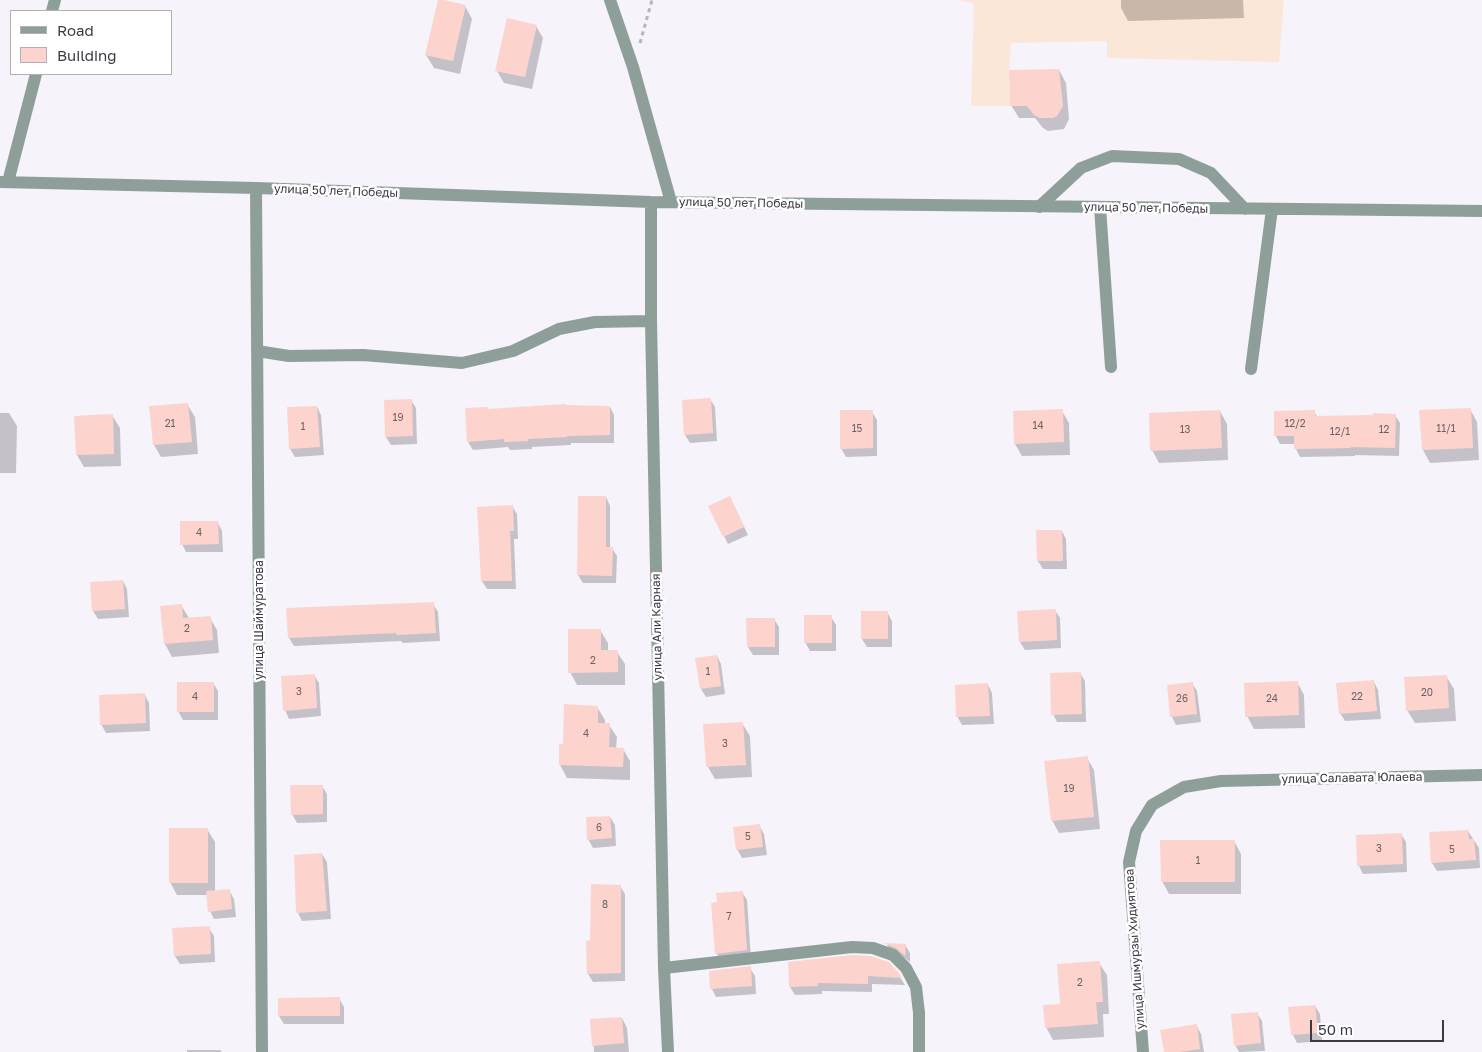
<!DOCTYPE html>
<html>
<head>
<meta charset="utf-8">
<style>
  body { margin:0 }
  #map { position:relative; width:1482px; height:1052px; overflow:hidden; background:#f6f3fa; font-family:"Golos Text",sans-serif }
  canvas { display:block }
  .legend { position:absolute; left:10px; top:10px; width:162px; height:65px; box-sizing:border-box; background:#fff; border:1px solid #b2b0b5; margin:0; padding:6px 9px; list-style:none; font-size:15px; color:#3e3946 }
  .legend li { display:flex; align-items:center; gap:10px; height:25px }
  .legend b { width:25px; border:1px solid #b2b0b5 }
  .scale { position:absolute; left:1310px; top:1020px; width:134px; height:22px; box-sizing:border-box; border:2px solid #3e3946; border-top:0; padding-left:6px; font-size:15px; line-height:18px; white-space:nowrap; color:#3e3946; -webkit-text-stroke:4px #fff; paint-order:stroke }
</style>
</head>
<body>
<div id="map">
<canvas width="1482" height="1052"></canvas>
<ul class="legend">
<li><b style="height:6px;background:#8e9f99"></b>Road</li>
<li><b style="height:14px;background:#fdd4cd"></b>Building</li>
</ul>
<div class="scale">50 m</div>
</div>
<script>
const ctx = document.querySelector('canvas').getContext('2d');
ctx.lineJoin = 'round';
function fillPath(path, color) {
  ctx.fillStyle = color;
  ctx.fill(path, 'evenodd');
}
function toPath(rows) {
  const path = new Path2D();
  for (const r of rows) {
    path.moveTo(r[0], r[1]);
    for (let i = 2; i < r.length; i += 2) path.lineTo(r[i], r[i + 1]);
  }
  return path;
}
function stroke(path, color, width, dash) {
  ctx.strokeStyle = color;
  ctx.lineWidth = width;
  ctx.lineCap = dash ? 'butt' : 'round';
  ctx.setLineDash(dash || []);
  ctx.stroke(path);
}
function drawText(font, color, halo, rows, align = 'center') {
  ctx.font = font + ' "Golos Text",sans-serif';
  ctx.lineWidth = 5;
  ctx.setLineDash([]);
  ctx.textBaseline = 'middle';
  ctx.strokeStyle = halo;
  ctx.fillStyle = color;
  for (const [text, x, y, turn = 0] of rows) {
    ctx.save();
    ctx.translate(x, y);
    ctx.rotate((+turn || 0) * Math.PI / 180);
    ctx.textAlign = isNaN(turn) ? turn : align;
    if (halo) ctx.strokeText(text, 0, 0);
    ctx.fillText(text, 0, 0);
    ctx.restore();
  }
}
const industrial = toPath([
  [959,0,1284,0,1279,62,1107,58,1107,41,1011,43,1009,70,1010,106,971,106,974,4]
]);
const shadow = toPath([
  [1121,0,1243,0,1244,18,1128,21,1121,8],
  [465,6,472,19,460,74,434,68,426,55],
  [536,26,543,38,532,89,504,83,497,71],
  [1059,70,1066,83,1069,119,1064,129,1048,131,1043,128,1035,118,1019,118,1011,105],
  [710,399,715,407,717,441,690,443,685,435],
  [411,400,416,408,417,444,391,445,386,437],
  [187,404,195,417,198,454,161,457,154,445],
  [566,406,610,407,614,415,614,443,571,443,571,445,532,447,532,449,510,450,508,447,473,450,468,442],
  [317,407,321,415,324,455,295,457,290,449],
  [1470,409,1477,422,1479,460,1430,463,1423,450,1421,411],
  [1062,411,1069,423,1070,455,1022,456,1015,444],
  [1220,411,1227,424,1228,460,1159,463,1152,450],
  [1314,411,1317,417,1395,415,1400,423,1399,456,1355,455,1355,456,1300,457,1296,449,1295,444,1280,444,1276,436,1275,412],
  [872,412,877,420,877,456,846,457,841,448],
  [0,413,9,413,17,426,16,473,0,473],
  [112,415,120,428,121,466,84,467,77,455],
  [606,497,610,506,610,548,612,548,617,556,616,583,583,583,578,575],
  [730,497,748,535,728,544,724,536],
  [512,506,517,514,518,539,514,539,516,589,487,589,482,581,478,508],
  [218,523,222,531,223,552,186,552,182,544],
  [1062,531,1066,539,1067,569,1043,569,1038,561],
  [123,581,127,589,129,617,98,619,93,611],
  [433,604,438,612,440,641,403,643,401,641,294,646,289,638],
  [181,605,189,618,210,618,217,630,219,653,172,657,165,644],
  [1055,610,1060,618,1061,648,1025,650,1020,642],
  [887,612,892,621,892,647,867,647,862,639],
  [831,617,836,625,836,651,810,651,805,642],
  [774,619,779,627,779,655,753,655,748,647],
  [600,630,608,643,608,652,617,652,625,664,625,685,577,685,570,672],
  [717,656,721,664,725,694,706,697,701,689],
  [1080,673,1085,681,1086,722,1057,722,1053,714],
  [314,675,319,683,321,716,289,719,285,710],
  [1446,676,1454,689,1456,721,1415,723,1407,710],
  [1297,682,1304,695,1305,728,1254,729,1247,716],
  [1374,682,1378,690,1381,719,1345,721,1340,713],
  [213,683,218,691,218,720,183,720,178,711],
  [1192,683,1197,691,1201,722,1176,725,1172,717],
  [988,685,992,693,994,724,962,725,957,716],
  [145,695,149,703,150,731,106,733,101,724],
  [597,707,605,720,605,724,609,725,617,737,616,749,623,749,630,761,630,780,567,778,560,765,561,745,564,745],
  [742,723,750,736,752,777,715,779,708,767],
  [1087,758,1094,770,1100,829,1059,833,1052,820],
  [322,786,327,794,327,822,297,823,292,814],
  [610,817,615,825,616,846,593,848,588,839],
  [759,825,764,834,767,855,742,858,737,849],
  [207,829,215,842,215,892,229,890,234,899,236,917,214,919,210,911,208,895,177,895,170,882],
  [1468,831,1479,848,1480,868,1437,871,1432,863],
  [1401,834,1406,842,1407,872,1363,874,1359,866],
  [1234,841,1241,854,1241,894,1169,894,1162,881],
  [322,854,327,862,331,919,302,921,298,913],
  [620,886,625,894,625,981,593,982,588,974],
  [742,892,747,900,751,959,721,962,717,954],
  [209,928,214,936,215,962,180,964,175,956],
  [887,945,905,945,910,953,910,962,902,956,891,952],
  [789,963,898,974,905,985,872,984,872,992,822,991,822,994,795,995,790,987],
  [1099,963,1107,975,1109,1014,1103,1014,1104,1037,1053,1040,1046,1027,1061,1005],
  [750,968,755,976,756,994,716,997,712,989],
  [339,998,344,1007,344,1024,284,1024,279,1016],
  [1315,1006,1320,1014,1322,1041,1297,1043,1293,1035,1290,1008],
  [1257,1013,1262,1021,1265,1051,1239,1052,1235,1045],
  [622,1018,627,1028,629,1052,594,1052,592,1020],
  [1196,1025,1201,1034,1204,1052,1165,1052],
  [187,1050,220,1050,222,1052,187,1052]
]);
const building = toPath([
  [438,0,444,0,466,5,453,61,425,55],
  [507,18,537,25,525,77,495,71],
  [1059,69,1063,106,1057,116,1053,118,1040,118,1034,115,1027,106,1010,106,1009,70],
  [711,398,713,433,684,435,682,400],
  [412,399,413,436,385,437,384,400],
  [188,403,192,442,153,445,149,406],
  [566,404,566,405,610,406,610,435,567,436,567,437,528,439,528,441,504,442,504,439,467,442,465,408,488,407,488,409],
  [317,406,320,447,289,449,287,407],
  [1471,408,1473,448,1422,450,1419,410],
  [1063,409,1064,442,1014,444,1013,411],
  [840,410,873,410,873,448,840,449],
  [1220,410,1222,448,1150,451,1149,413],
  [1315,410,1315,416,1373,415,1373,413,1396,414,1395,448,1351,447,1351,448,1294,449,1294,436,1274,436,1274,411],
  [113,414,114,454,76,455,74,416],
  [578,496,606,496,606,547,613,547,612,576,577,575],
  [730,496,744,527,723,537,708,506],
  [513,505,514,531,510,531,512,581,481,581,477,507],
  [180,521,218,521,219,544,180,545],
  [1036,530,1062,530,1063,561,1037,561],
  [123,580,125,609,92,611,90,582],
  [434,602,436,633,397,635,396,633,288,638,286,608],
  [182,604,183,618,211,616,213,640,164,644,160,606],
  [1056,609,1057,640,1019,642,1017,611],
  [861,611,888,611,888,639,861,639],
  [804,615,832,615,832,643,804,643],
  [746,618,775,618,775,647,747,647],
  [568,629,601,629,601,650,618,650,618,672,568,673],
  [717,655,721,686,700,689,695,658],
  [1081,672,1082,714,1051,715,1050,673],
  [315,674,317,708,283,711,281,676],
  [1447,675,1449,708,1406,711,1404,677],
  [1374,680,1377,711,1339,714,1336,683],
  [1298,681,1299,715,1245,717,1244,683],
  [177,682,214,682,214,712,177,712],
  [1193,682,1197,714,1170,717,1167,685],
  [988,683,990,716,956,717,955,685],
  [145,693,146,723,100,725,99,695],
  [564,704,598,706,598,723,610,723,609,747,624,748,623,767,559,765,559,744,563,744],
  [743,722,746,765,706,767,703,724],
  [1088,756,1094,817,1051,821,1044,761],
  [290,785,323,785,323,814,291,815],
  [610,816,612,838,587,840,586,817],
  [760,824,763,847,736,850,733,827],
  [169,828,208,828,208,883,169,883],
  [1468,830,1469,839,1474,839,1476,860,1431,863,1429,832],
  [1402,833,1403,864,1357,866,1356,835],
  [1160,840,1235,840,1235,882,1161,882],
  [322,853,327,911,296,913,294,855],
  [591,884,621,885,621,973,587,974,586,941,590,940],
  [230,889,232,909,208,912,206,891],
  [743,891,747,950,715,954,711,903,717,902,716,893],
  [210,926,211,954,174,956,172,928],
  [884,943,906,944,905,956,896,948],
  [852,955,871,956,889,962,899,973,902,978,868,976,868,984,818,983,818,986,789,987,788,962],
  [1100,961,1103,1002,1096,1002,1098,1024,1045,1028,1043,1005,1060,1004,1057,964],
  [751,966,752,986,710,989,709,971],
  [340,997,340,1016,278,1016,278,998],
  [1315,1005,1318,1033,1291,1035,1288,1007],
  [1258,1012,1261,1043,1234,1046,1231,1014],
  [622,1017,624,1043,592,1046,590,1019],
  [1197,1024,1200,1049,1180,1052,1164,1052,1160,1030]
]);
const path = toPath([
  [640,43,652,0]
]);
const minor = toPath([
  [610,0,633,67,671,202],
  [52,11,55,0],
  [0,182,256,188,651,202,1482,211],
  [8,182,36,74],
  [256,188,262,1052],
  [651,202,651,321,664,968,668,1052],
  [1039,207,1081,168,1112,156,1179,159,1211,173,1245,209],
  [1100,207,1111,367],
  [257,351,289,356,363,355,462,363,513,351,559,329,595,322,651,321],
  [1251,369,1272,209],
  [664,968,852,947,873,948,893,955,906,968,916,987,919,1013,919,1052],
  [1143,1052,1129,862,1136,831,1152,805,1184,787,1221,781,1482,775]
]);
const numberNames = [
  ["19",398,418],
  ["21",170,424],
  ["12/2",1295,424],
  ["14",1038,426],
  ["1",303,427],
  ["15",857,429],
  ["11/1",1446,429],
  ["13",1185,430],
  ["12",1384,430],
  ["12/1",1340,432],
  ["4",199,533],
  ["2",187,629],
  ["2",593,661],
  ["1",708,672],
  ["3",299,692],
  ["20",1427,693],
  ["4",195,697],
  ["22",1357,697],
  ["26",1182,699],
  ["24",1272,699],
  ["4",586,734],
  ["3",725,744],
  ["19",1069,789],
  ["6",599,828],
  ["5",748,837],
  ["3",1379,849],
  ["5",1452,850],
  ["1",1198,861],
  ["8",605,905],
  ["7",729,917],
  ["2",1080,983]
];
const streetNames = [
  ["улица 50 лет Победы",336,191,2],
  ["улица 50 лет Победы",741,203,1],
  ["улица 50 лет Победы",1146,208,1],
  ["улица Шаймуратова",259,620,-90],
  ["улица Али Карная",657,627,-91],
  ["улица Салавата Юлаева",1352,778,-1],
  ["улица Ишмурзы Хидиятова",1135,949,-94]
];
fillPath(industrial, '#fbe7d8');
fillPath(shadow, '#0003');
fillPath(building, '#fdd4cd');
stroke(path, '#b8b4bd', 3, [4, 4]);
stroke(minor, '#8e9f99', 12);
drawText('10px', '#6e6068', null, numberNames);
drawText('12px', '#3e3946', '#fff', streetNames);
</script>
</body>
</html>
